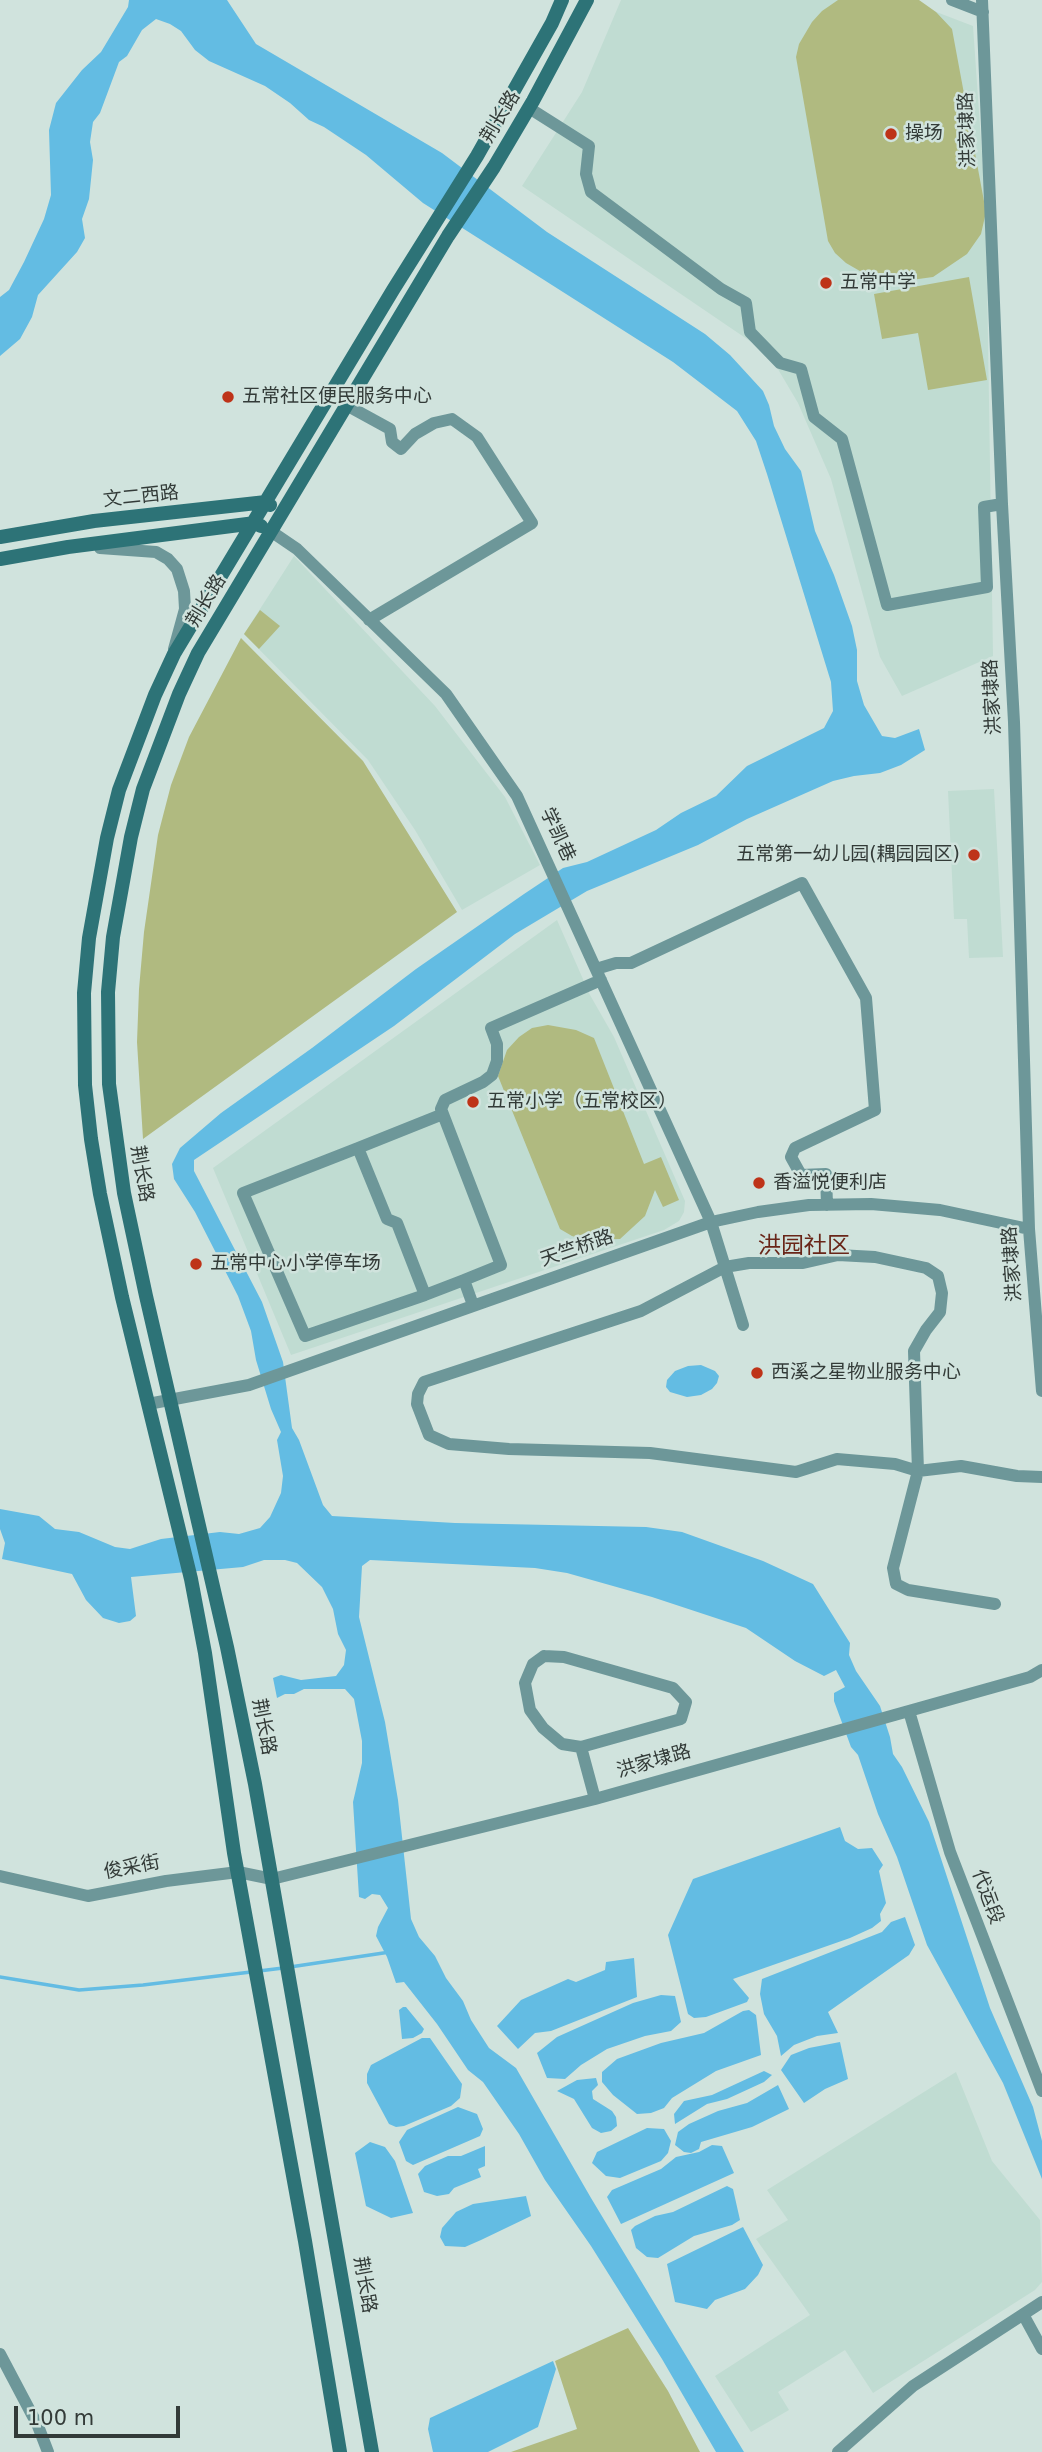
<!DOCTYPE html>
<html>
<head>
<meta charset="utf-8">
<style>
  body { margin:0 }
  #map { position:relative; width:1042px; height:2452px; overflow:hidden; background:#d0e3dd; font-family:"DejaVu Sans",sans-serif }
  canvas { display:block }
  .scale { position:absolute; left:14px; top:2406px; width:166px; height:32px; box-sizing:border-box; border:4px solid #333b38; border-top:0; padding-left:9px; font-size:21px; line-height:24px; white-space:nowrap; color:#333b38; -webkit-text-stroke:5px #d0e3dd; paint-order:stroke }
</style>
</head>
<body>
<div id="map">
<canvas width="1042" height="2452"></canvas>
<div class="scale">100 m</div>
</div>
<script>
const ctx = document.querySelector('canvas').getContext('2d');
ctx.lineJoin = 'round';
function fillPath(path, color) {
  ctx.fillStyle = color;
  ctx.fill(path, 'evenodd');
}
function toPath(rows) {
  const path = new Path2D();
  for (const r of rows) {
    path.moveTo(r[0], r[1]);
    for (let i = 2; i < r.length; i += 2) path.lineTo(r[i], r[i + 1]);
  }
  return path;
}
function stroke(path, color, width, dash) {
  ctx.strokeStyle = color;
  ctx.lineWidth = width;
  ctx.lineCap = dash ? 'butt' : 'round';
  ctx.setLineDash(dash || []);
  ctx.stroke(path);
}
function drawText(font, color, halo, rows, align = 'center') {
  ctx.font = font + ' "DejaVu Sans","Noto Sans SC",sans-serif';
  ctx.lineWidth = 5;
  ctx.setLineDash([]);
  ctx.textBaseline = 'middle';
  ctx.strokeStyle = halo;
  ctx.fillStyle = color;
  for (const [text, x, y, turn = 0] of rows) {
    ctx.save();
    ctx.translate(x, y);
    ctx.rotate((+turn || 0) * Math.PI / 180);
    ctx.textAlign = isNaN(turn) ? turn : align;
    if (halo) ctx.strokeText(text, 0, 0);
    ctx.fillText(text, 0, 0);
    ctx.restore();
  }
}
const built = toPath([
  [621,0,905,0,973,26,986,212,993,656,902,696,880,657,831,479,798,403,769,354,522,186,582,92],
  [294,556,435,706,505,797,540,865,462,910,415,830,368,760,244,634],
  [994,789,1003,957,969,958,967,919,954,919,948,791],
  [557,920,590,995,614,1037,685,1201,684,1212,679,1221,664,1230,291,1355,213,1168],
  [956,2072,992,2161,1040,2220,1042,2282,1035,2290,873,2393,845,2350,778,2392,789,2410,751,2432,715,2376,810,2315,756,2239,788,2220,767,2190]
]);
const green = toPath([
  [838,0,919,0,936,12,952,29,986,212,981,234,967,254,933,277,904,281,865,274,846,263,835,253,828,241,796,57,799,44,812,22,822,11],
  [969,277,987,380,928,390,918,333,882,339,874,294],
  [260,610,280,626,259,649,244,634],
  [241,638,363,761,457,912,143,1139,137,1042,139,989,144,932,158,835,171,785,189,737],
  [548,1025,576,1030,594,1038,644,1164,661,1157,679,1200,663,1207,655,1190,645,1216,620,1239,586,1240,572,1236,560,1229,498,1076,507,1050,519,1037,532,1028],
  [628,2328,668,2391,700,2452,511,2452,577,2429,555,2361]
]);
const water = toPath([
  [129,0,227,0,256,44,442,153,547,232,705,334,730,355,763,391,769,405,774,426,785,449,801,471,815,531,834,575,852,626,857,650,857,681,864,705,882,736,895,738,919,729,925,750,901,765,880,773,854,776,833,781,747,819,698,845,587,891,515,934,394,1026,194,1160,194,1171,262,1302,283,1362,292,1428,299,1440,323,1505,332,1516,455,1523,646,1527,682,1532,763,1561,813,1584,850,1643,849,1655,856,1671,880,1706,890,1737,893,1754,902,1767,929,1822,990,2008,1033,2107,1042,2141,1042,2179,1003,2083,927,1945,897,1857,878,1814,858,1755,851,1747,834,1701,834,1693,845,1687,836,1670,824,1676,795,1661,746,1628,652,1597,567,1573,535,1568,370,1560,362,1566,359,1617,385,1722,398,1800,411,1919,419,1937,435,1956,446,1978,463,2001,471,2020,489,2048,516,2068,591,2198,744,2452,716,2452,662,2359,591,2246,545,2180,519,2134,483,2082,468,2070,437,2024,404,1982,396,1983,387,1957,376,1936,378,1927,388,1908,380,1895,372,1894,365,1899,359,1897,353,1802,362,1763,362,1741,354,1699,345,1689,304,1689,294,1694,285,1694,277,1698,273,1678,281,1675,301,1680,336,1676,344,1665,346,1650,338,1634,333,1609,322,1587,297,1563,285,1560,264,1560,243,1567,131,1577,136,1616,130,1621,119,1623,103,1618,86,1600,72,1574,2,1559,5,1543,0,1529,0,1509,39,1516,55,1529,79,1532,115,1547,130,1549,161,1539,220,1532,239,1534,260,1528,270,1517,281,1493,283,1476,277,1440,281,1432,271,1409,256,1360,251,1331,238,1296,195,1212,174,1179,172,1164,180,1148,221,1113,312,1048,416,969,524,894,563,868,587,862,656,830,681,813,716,796,747,766,824,728,833,711,831,682,767,474,756,441,737,411,673,362,423,203,366,155,324,127,309,120,290,103,265,86,209,61,195,50,181,31,170,24,156,19,142,30,127,56,119,62,100,113,93,122,90,142,93,160,89,199,82,219,85,238,77,252,38,295,32,317,20,339,0,356,0,297,9,290,24,262,44,219,51,195,49,130,56,103,82,70,101,52,128,7],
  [701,1365,715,1371,719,1376,717,1383,712,1389,701,1395,687,1397,670,1392,666,1387,667,1380,675,1371,688,1366],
  [840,1827,845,1841,858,1849,872,1848,883,1865,879,1871,886,1903,880,1914,881,1921,872,1928,850,1938,733,1979,749,1998,747,2002,706,2017,694,2018,688,2014,668,1935,693,1879],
  [905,1917,915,1945,909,1955,828,2012,838,2033,817,2036,794,2045,781,2056,777,2036,764,2014,760,1994,762,1979,882,1932,891,1922],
  [634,1958,637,1997,551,2031,535,2033,518,2049,497,2026,521,2000,568,1979,576,1982,605,1970,606,1962],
  [661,1995,675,1996,681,2022,671,2031,645,2036,607,2049,581,2065,565,2079,547,2078,537,2053,557,2037,633,2003],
  [403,2007,406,2007,424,2029,422,2033,413,2038,402,2039,399,2010],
  [749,2010,756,2015,761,2055,716,2071,672,2098,664,2108,651,2113,637,2114,613,2095,602,2082,602,2072,617,2059,661,2043,704,2033,743,2011],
  [422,2038,430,2038,462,2084,460,2098,451,2106,404,2126,396,2127,389,2124,367,2083,367,2074,371,2065],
  [840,2042,848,2079,825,2089,804,2103,781,2070,791,2055,809,2048],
  [764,2071,772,2075,764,2082,727,2099,707,2104,675,2124,674,2114,684,2101,712,2095],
  [596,2078,598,2085,592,2091,593,2099,612,2111,616,2117,617,2126,611,2131,601,2133,592,2128,574,2099,557,2091,577,2080],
  [778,2085,789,2109,752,2127,701,2142,699,2149,691,2153,684,2152,675,2145,678,2132,689,2124,718,2111,747,2103],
  [458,2107,477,2114,483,2129,480,2136,413,2165,406,2161,399,2142,407,2130],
  [647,2128,664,2129,671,2141,668,2153,661,2161,620,2178,606,2176,592,2163,597,2152],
  [370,2142,385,2147,395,2161,413,2213,391,2218,366,2206,355,2153],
  [712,2145,722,2146,734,2173,621,2224,607,2197,612,2190,661,2169,676,2157,699,2152],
  [485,2146,485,2166,478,2169,481,2177,454,2188,449,2194,437,2196,424,2192,418,2174,425,2166,448,2156,461,2156],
  [727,2186,733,2189,740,2220,732,2225,694,2236,658,2258,647,2257,636,2248,631,2230,635,2226,655,2216,673,2212],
  [526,2196,531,2216,481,2240,465,2247,445,2246,440,2237,442,2228,456,2212,473,2204],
  [743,2227,763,2265,758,2275,745,2289,715,2300,707,2309,675,2302,667,2264],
  [553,2361,556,2369,538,2427,488,2452,433,2452,428,2429,430,2418]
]);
const stream = toPath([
  [290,1967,390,1952],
  [259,1971,283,1968],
  [0,1977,79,1990,143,1985,251,1972]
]);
const street = toPath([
  [952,0,983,12],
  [982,0,1002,504,1014,722,1029,1229,1042,1391],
  [529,108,589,146,586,174,591,192,721,289,746,303,750,332,780,363,801,369,814,417,842,439,887,605,987,587,984,507,1002,504],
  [348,406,390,429,392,442,401,449,415,434,434,423,452,419,477,437,532,523,369,620],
  [272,532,297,549,446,694,517,796,711,1222,743,1325],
  [100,548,156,552,168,559,177,569,184,591,185,609,174,649],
  [596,969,616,963,631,963,802,883,866,998,875,1110,795,1148,791,1157,801,1175,826,1174,827,1205],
  [443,1114,358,1148,387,1219,397,1223,425,1295,464,1280],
  [358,1148,243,1193,305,1336,425,1295],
  [473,1305,464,1280,501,1265,441,1109,445,1100,483,1082,492,1075,497,1061,497,1044,491,1028,601,980],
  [148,1404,249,1385,711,1222,758,1212,809,1205,871,1204,940,1210,1029,1229],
  [995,1604,908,1590,896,1584,893,1568,918,1471,914,1351,926,1330,940,1312,942,1293,938,1276,926,1268,875,1257,838,1255,803,1263,749,1263,725,1267,641,1311,424,1382,418,1394,417,1404,429,1435,449,1444,509,1449,650,1453,796,1472,837,1459,895,1464,918,1471,961,1466,1017,1476,1042,1477],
  [544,1656,564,1657,673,1688,686,1702,681,1719,581,1747,562,1744,543,1728,530,1710,525,1683,533,1664,544,1656],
  [909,1711,950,1852,1042,2091],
  [581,1747,595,1799],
  [0,1876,88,1896,166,1881,238,1872,272,1879,595,1799,1030,1677,1042,1670],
  [1024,2316,1042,2349],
  [0,2354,38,2426,48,2452],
  [838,2452,913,2386,1042,2302]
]);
const secondary = toPath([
  [0,537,94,521,266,502,270,505],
  [0,559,68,547,255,523,261,526],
  [340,2452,305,2241,234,1853,205,1653,191,1579,122,1297,100,1194,91,1139,85,1085,84,993,89,938,107,838,119,790,155,695,174,654,393,290,477,156,552,23,562,0],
  [372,2452,255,1784,227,1647,146,1296,124,1193,109,1084,108,992,113,937,131,837,143,789,179,694,198,653,448,236,494,167,533,101,587,0]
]);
const markers = [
  [891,134,7,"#be3318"],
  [826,283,7,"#be3318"],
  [228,397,7,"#be3318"],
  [974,855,7,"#be3318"],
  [473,1102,7,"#be3318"],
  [759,1183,7,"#be3318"],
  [196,1264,7,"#be3318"],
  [757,1373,7,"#be3318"]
];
const streetNames = [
  ["荆长路",501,117,-59],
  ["洪家埭路",968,130,-92],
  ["文二西路",141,497,-6],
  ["荆长路",207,601,-59],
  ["洪家埭路",993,697,-93],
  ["学凯巷",557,835,65],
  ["荆长路",141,1174,80],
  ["天竺桥路",577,1249,-19],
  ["洪家埭路",1013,1264,-94],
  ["荆长路",263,1727,79],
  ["洪家埭路",654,1762,-16],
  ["俊采街",132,1868,-11],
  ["代运段",987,1897,70],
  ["荆长路",364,2285,80]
];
const poiNames = [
  ["操场",905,134],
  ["五常中学",840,283],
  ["五常社区便民服务中心",242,397],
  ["五常第一幼儿园(耦园园区)",960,855,"right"],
  ["五常小学（五常校区）",487,1102],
  ["香溢悦便利店",773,1183],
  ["五常中心小学停车场",210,1264],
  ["西溪之星物业服务中心",771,1373]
];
const quarterNames = [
  ["洪园社区",804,1247]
];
fillPath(built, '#c0dcd2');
fillPath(green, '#b0ba80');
fillPath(water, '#63bce3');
stroke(stream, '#63bce3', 3.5);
stroke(street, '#6d9799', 12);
stroke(secondary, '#2d7377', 14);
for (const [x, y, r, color] of markers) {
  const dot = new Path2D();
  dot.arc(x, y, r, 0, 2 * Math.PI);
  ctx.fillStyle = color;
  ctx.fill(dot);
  stroke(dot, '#d0e3dd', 2.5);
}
drawText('19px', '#333b38', '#d0e3dd', streetNames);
drawText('19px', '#333b38', '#d0e3dd', poiNames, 'left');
drawText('23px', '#692619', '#d0e3dd', quarterNames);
</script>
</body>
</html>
